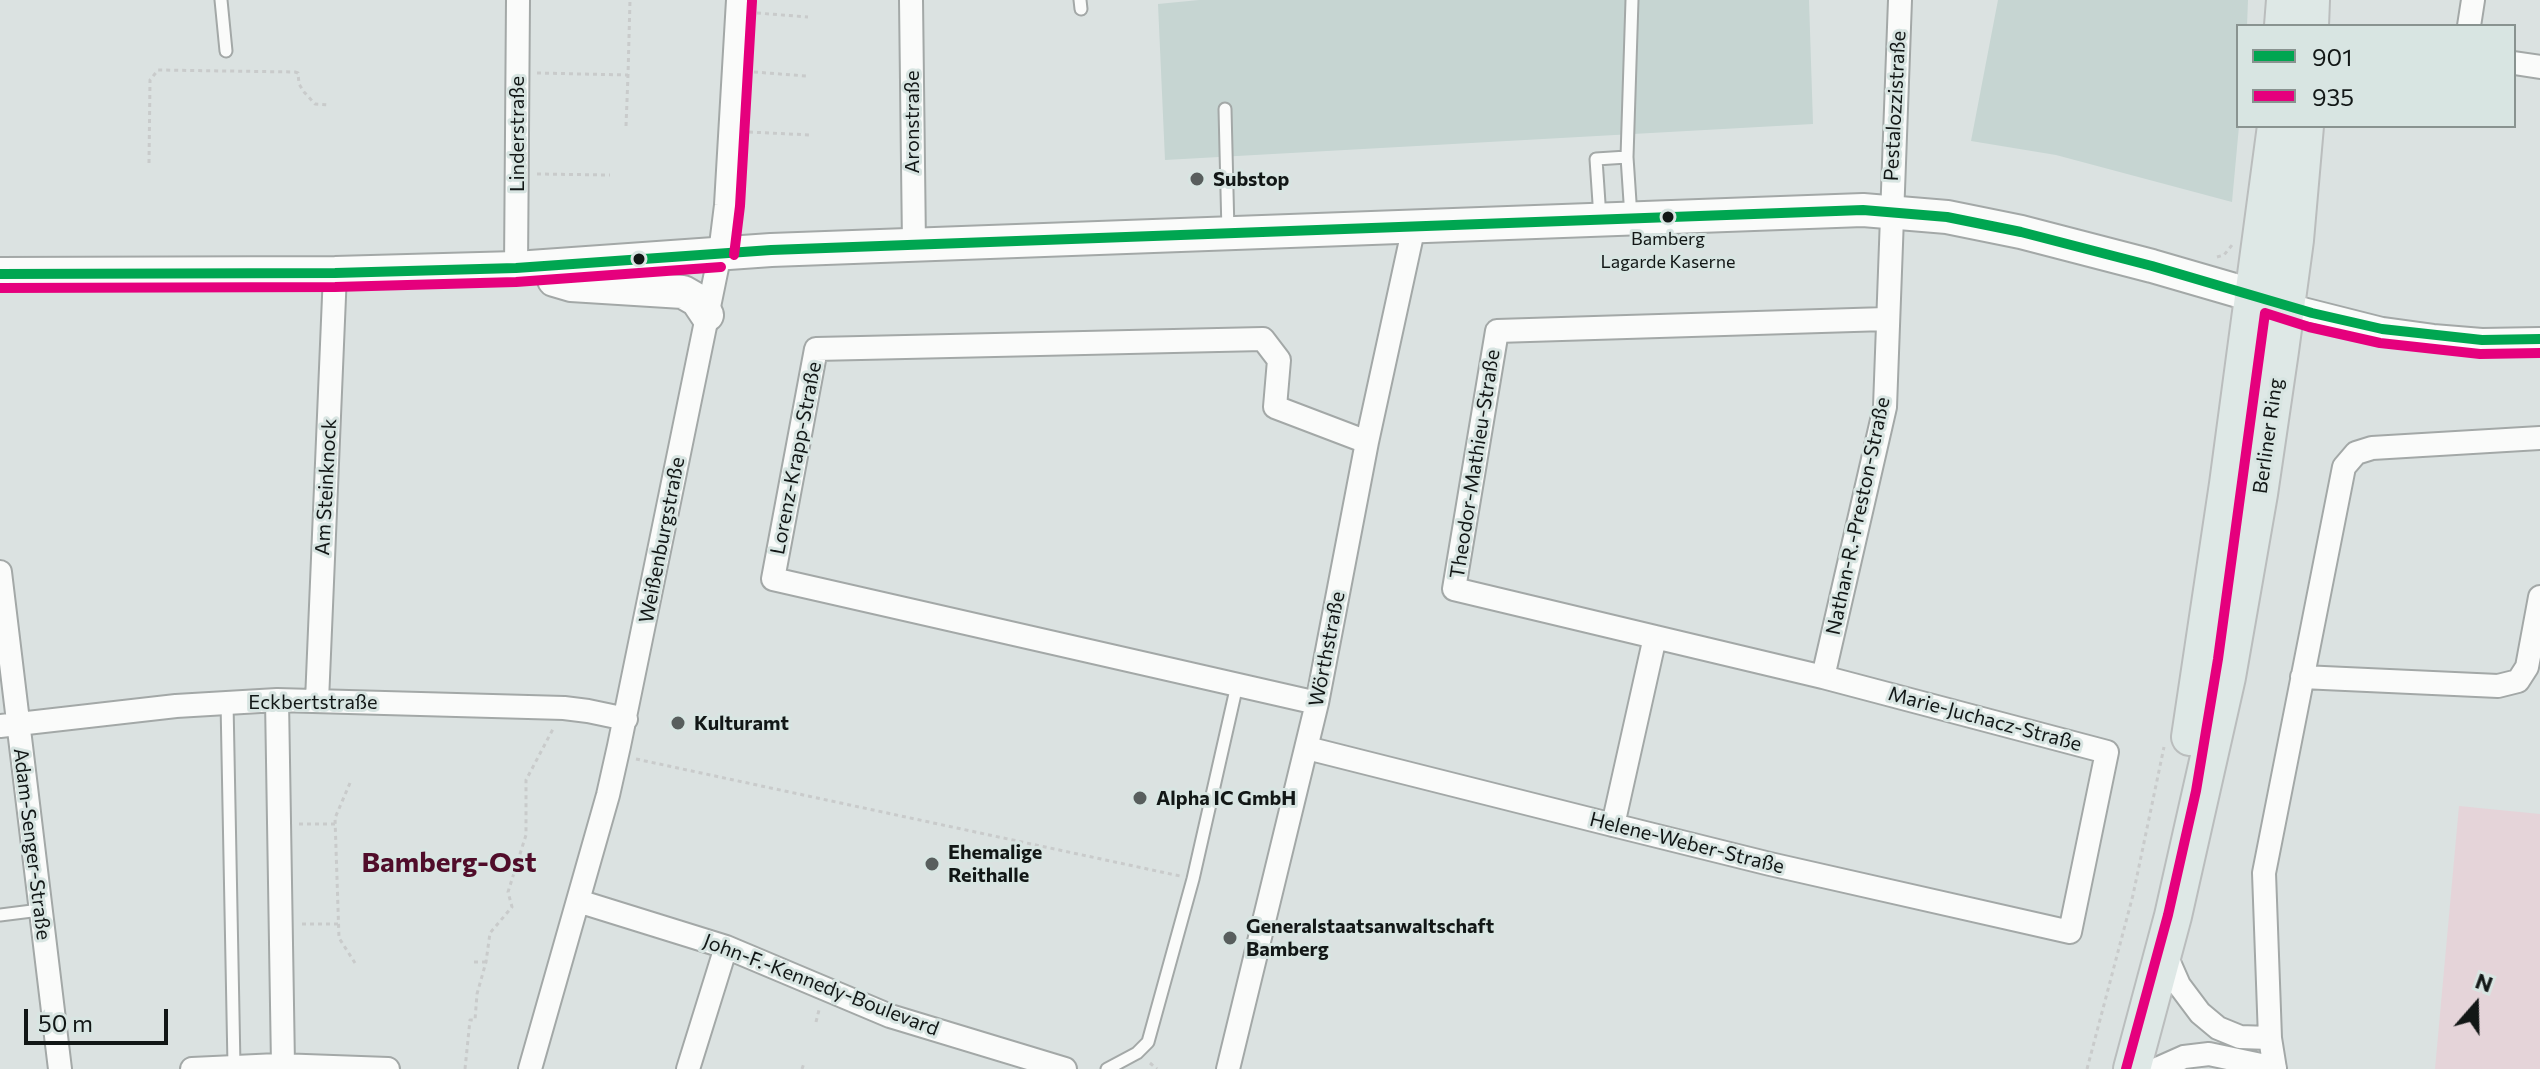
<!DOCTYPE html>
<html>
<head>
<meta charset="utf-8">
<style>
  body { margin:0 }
  #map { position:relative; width:2540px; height:1069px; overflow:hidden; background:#dbe2e1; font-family:Commissioner,sans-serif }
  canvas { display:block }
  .legend { position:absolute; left:2236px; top:24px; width:280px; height:104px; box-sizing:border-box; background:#d8e5e2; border:2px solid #899390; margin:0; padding:10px 14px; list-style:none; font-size:24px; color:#121716 }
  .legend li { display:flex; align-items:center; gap:16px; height:40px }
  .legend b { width:40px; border:2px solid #899390 }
  .north { position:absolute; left:2436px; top:965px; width:80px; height:80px; -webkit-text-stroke:6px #d8e5e2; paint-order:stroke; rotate:20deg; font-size:22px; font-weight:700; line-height:32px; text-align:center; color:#121716 }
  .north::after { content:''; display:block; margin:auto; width:28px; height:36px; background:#121716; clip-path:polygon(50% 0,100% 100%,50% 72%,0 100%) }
  .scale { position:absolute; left:24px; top:1009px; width:144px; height:36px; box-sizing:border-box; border:4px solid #121716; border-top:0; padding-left:10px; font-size:24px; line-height:28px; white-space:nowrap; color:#121716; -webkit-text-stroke:6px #d8e5e2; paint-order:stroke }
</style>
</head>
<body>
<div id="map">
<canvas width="2540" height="1069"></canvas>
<ul class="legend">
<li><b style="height:10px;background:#00a651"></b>901</li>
<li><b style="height:10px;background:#e5007d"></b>935</li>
</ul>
<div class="north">N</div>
<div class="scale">50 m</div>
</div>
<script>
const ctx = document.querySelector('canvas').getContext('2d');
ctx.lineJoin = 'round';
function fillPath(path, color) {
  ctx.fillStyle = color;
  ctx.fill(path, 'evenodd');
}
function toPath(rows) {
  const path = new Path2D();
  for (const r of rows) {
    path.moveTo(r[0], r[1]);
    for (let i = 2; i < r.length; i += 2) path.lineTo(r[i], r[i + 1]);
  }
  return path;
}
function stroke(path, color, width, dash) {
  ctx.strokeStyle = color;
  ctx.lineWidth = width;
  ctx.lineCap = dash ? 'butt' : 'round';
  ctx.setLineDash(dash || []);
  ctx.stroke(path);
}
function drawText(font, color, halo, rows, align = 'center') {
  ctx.font = font + ' Commissioner,sans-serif';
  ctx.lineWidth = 6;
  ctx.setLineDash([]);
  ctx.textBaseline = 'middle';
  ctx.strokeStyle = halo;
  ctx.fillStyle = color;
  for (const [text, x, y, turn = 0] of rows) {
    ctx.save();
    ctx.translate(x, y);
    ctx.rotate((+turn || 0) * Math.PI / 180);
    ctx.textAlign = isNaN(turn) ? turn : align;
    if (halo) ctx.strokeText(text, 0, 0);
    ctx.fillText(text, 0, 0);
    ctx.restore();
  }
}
const built = toPath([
  [1199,0,1809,0,1813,124,1165,160,1158,4],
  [1998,0,2248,0,2247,26,2238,26,2239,126,2232,202,2056,155,1971,141]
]);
const green = toPath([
  [2459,806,2540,814,2540,1069,2435,1069]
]);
const path = toPath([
  [757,13,808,17],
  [754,72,806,76],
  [537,73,628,75,630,0],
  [626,126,628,75],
  [749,132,810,135],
  [149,163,150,80,158,70,295,72,298,73,299,84,304,92,315,104,329,105],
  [537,174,610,175],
  [2217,257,2224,255,2232,245],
  [636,759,1180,876],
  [350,783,335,818,339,938,355,963],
  [299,824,335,824],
  [302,924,338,924],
  [474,962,486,962],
  [816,1022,819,1010],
  [1150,1063,1157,1069],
  [465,1069,470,1020,475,1020,477,994,486,962,490,933,512,907,508,892,526,835,526,780,553,729],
  [802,1069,804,1063],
  [2087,1069,2133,895,2164,747]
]);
const lane = toPath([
  [221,0,226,51],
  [1080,0,1081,9],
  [1225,109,1228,232],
  [1627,157,1632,0],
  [1600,218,1596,159,1627,157,1631,217],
  [227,702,234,1066],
  [0,915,40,910],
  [1107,1069,1137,1053,1148,1042,1193,879,1237,685]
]);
const street = toPath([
  [911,0,914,245],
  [2469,26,2473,0],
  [2514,63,2540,67],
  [516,268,518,0],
  [2287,305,2382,329,2433,336,2482,340,2540,339],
  [0,572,60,1069],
  [1655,637,1454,589,1497,331,1886,319],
  [1823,677,1885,407,1900,0],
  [2302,677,2498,686,2518,681,2527,667,2540,597],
  [277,700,283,1065],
  [317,701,335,273],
  [1317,703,773,579,816,349,1263,339,1279,360,1275,407,1367,442],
  [0,726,176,706,277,700,564,708,588,711,626,719],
  [1307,748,1613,825,1770,864,2070,932,2107,752,1823,677,1655,637,1613,825],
  [578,901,726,947,890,1016,1065,1069],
  [2164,951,2179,985,2200,1013,2218,1028,2240,1037,2270,1038],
  [192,1069,278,1065,388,1069],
  [530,1069,608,795,619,746,720,253,726,205,738,0],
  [688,1069,726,947],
  [1228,1069,1317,703,1367,442,1414,226],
  [2157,1069,2184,1057,2209,1054,2275,1068],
  [2275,1069,2270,1038,2264,873,2344,467,2356,453,2372,448,2540,438]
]);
const secondary = toPath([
  [0,274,335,273,516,268,771,250,1863,210,1947,217,2021,232,2152,266,2276,302],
  [554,280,571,285,683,292,697,300,707,315]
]);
const primary = toPath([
  [2283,26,2285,0],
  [2310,26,2311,0],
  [2190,737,2228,484,2276,126],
  [2132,1069,2173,916,2227,677,2259,494,2280,351,2295,240,2305,126]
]);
const bus1 = toPath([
  [0,274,335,273,516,268,771,250,1863,210,1947,217,2021,232,2152,266,2312,313,2382,329,2482,340,2540,339]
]);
const bus2 = toPath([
  [734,255,740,206,752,1],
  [0,288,335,287,516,282,721,267],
  [2126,1069,2168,915,2196,791,2218,659,2265,313,2309,327,2380,343,2480,354,2540,353]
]);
const markers = [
  [1197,179,8,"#585e5d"],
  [1668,217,7,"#121716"],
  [639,259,7,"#121716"],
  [678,723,8,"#585e5d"],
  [1140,798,8,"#585e5d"],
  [932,864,8,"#585e5d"],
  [1230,938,8,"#585e5d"]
];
const busNames = [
  ["Bamberg",1668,239],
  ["Lagarde Kaserne",1668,262]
];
const streetNames = [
  ["Pestalozzistraße",1895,106,-87],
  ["Aronstraße",912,122,-90],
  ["Linderstraße",517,134,-90],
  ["Berliner Ring",2268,436,-82],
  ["Lorenz-Krapp-Straße",796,458,-79],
  ["Theodor-Mathieu-Straße",1475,464,-81],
  ["Am Steinknock",326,487,-87],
  ["Nathan-R.-Preston-Straße",1858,516,-78],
  ["Weißenburgstraße",662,540,-79],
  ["Wörthstraße",1327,649,-79],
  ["Eckbertstraße",313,702],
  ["Marie-Juchacz-Straße",1985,719,15],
  ["Helene-Weber-Straße",1687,843,14],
  ["Adam-Senger-Straße",32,844,83],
  ["John-F.-Kennedy-Boulevard",821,985,21]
];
const poiNames = [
  ["Substop",1213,179],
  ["Kulturamt",694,723],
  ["Alpha IC GmbH",1156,798],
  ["Ehemalige",948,852],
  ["Reithalle",948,875],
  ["Generalstaatsanwaltschaft",1246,926],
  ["Bamberg",1246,949]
];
const districtNames = [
  ["Bamberg-Ost",449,863]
];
fillPath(built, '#c6d5d2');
fillPath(green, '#e5d4d9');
stroke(lane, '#a3a8a7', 15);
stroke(street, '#a3a8a7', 26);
stroke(secondary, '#a3a8a7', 36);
stroke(primary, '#babdbd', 40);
stroke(path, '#c9cbcb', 3, [4, 4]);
stroke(lane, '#fafbfa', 11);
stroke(street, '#fafbfa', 22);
stroke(secondary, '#fafbfa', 32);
stroke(primary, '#dee8e6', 36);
stroke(bus1, '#00a651', 10);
stroke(bus2, '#e5007d', 10);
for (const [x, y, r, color] of markers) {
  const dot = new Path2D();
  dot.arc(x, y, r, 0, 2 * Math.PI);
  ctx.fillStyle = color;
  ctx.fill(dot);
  stroke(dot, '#d8e5e2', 3);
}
drawText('18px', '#121716', '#d8e5e2', busNames);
drawText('20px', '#121716', '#d8e5e2', streetNames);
drawText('bold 20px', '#121716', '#d8e5e2', poiNames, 'left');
drawText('bold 28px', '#500d2a', '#d8e5e2', districtNames);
</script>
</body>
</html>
